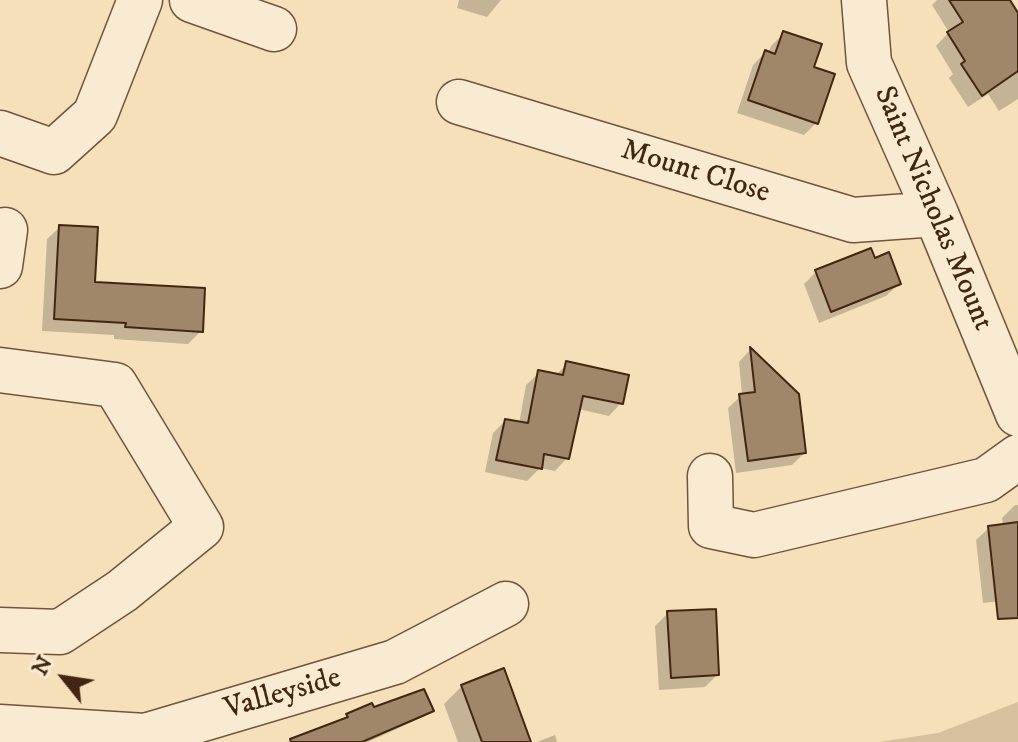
<!DOCTYPE html>
<html>
<head>
<meta charset="utf-8">
<style>
  body { margin:0 }
  #map { position:relative; width:1018px; height:742px; overflow:hidden; background:#f5e0ba; font-family:"IM FELL DW Pica",serif }
  canvas { display:block }
  .north { position:absolute; left:24px; top:638px; width:80px; height:80px; -webkit-text-stroke:6px #f8ebd2; paint-order:stroke; rotate:300deg; font-size:22px; font-weight:700; line-height:32px; text-align:center; color:#432611 }
  .north::after { content:''; display:block; margin:auto; width:28px; height:36px; background:#432611; clip-path:polygon(50% 0,100% 100%,50% 72%,0 100%) }
</style>
</head>
<body>
<div id="map">
<canvas width="1018" height="742"></canvas>
<div class="north">N</div>
</div>
<script>
const ctx = document.querySelector('canvas').getContext('2d');
ctx.lineJoin = 'round';
function fillPath(path, color) {
  ctx.fillStyle = color;
  ctx.fill(path, 'evenodd');
}
function toPath(rows) {
  const path = new Path2D();
  for (const r of rows) {
    path.moveTo(r[0], r[1]);
    for (let i = 2; i < r.length; i += 2) path.lineTo(r[i], r[i + 1]);
  }
  return path;
}
function stroke(path, color, width, dash) {
  ctx.strokeStyle = color;
  ctx.lineWidth = width;
  ctx.lineCap = dash ? 'butt' : 'round';
  ctx.setLineDash(dash || []);
  ctx.stroke(path);
}
function drawText(font, color, halo, rows, align = 'center') {
  ctx.font = font + ' "IM FELL DW Pica",serif';
  ctx.lineWidth = 6;
  ctx.setLineDash([]);
  ctx.textBaseline = 'middle';
  ctx.strokeStyle = halo;
  ctx.fillStyle = color;
  for (const [text, x, y, turn = 0] of rows) {
    ctx.save();
    ctx.translate(x, y);
    ctx.rotate((+turn || 0) * Math.PI / 180);
    ctx.textAlign = isNaN(turn) ? turn : align;
    if (halo) ctx.strokeText(text, 0, 0);
    ctx.fillText(text, 0, 0);
    ctx.restore();
  }
}
const green = toPath([
  [1018,702,1018,742,879,742,938,733]
]);
const shadow = toPath([
  [459,0,501,0,487,17,457,8],
  [937,0,1007,0,1018,27,1018,99,999,111,988,94,968,107,949,78,953,74,936,46,949,32,932,5],
  [783,34,812,68,816,123,804,135,737,113,753,65,765,53,768,54,771,46],
  [60,227,93,284,201,331,188,344,114,339,114,335,42,331,47,239],
  [874,260,899,284,886,296,819,323,804,284,816,272],
  [750,350,797,394,804,453,792,465,736,473,728,408,742,395,739,362],
  [567,364,621,403,609,416,578,409,567,458,555,471,540,468,527,481,485,472,493,433,505,421,519,424,526,385,539,373,555,376],
  [1015,505,1018,505,1018,599,983,603,976,540,989,528,1003,526,1002,518],
  [668,613,717,675,705,687,659,690,655,626],
  [462,686,529,742,458,742,444,704],
  [373,710,431,710,425,716,368,742,287,742,341,722,347,716],
  [555,735,557,742,537,742]
]);
const building = toPath([
  [949,0,1010,0,1018,13,1018,71,982,96,961,64,965,61,947,32,963,22,949,0],
  [783,31,822,44,814,67,835,74,818,124,748,100,765,50,775,54,783,31],
  [59,225,98,227,95,282,205,288,203,332,125,327,126,323,54,319,59,225],
  [871,248,875,258,889,252,901,284,831,312,815,270,871,248],
  [750,347,799,394,806,453,748,461,739,394,755,392,750,347],
  [566,361,629,375,623,404,583,396,569,459,544,454,542,469,496,460,505,419,528,423,538,370,563,375,566,361],
  [1018,522,1018,618,998,619,988,526,1018,522],
  [716,609,719,675,671,678,667,611,716,609],
  [504,668,531,742,482,742,461,685,504,668],
  [424,689,434,711,362,742,291,742,290,739,348,717,346,714,372,703,374,707,424,689]
]);
const minor = toPath([
  [192,0,274,29],
  [864,0,869,63,936,214,1018,414],
  [459,102,853,220,936,214],
  [0,133,54,152,95,115,140,0],
  [0,266,5,230],
  [0,370,115,385,201,527,122,591,60,632,0,630],
  [710,476,711,526,754,535,986,480,1018,457],
  [0,727,145,736,395,662,506,604]
]);
const streetNames = [
  ["Mount Close",695,173,17],
  ["Saint Nicholas Mount",932,209,67],
  ["Valleyside",283,695,-16]
];
fillPath(green, '#d7c09d');
fillPath(shadow, '#0003');
fillPath(building, '#a08769');
stroke(building, '#432611', 2);
stroke(minor, '#70543b', 47);
stroke(minor, '#f8ebd2', 44);
drawText('30px', '#432611', '#f8ebd2', streetNames);
</script>
</body>
</html>
